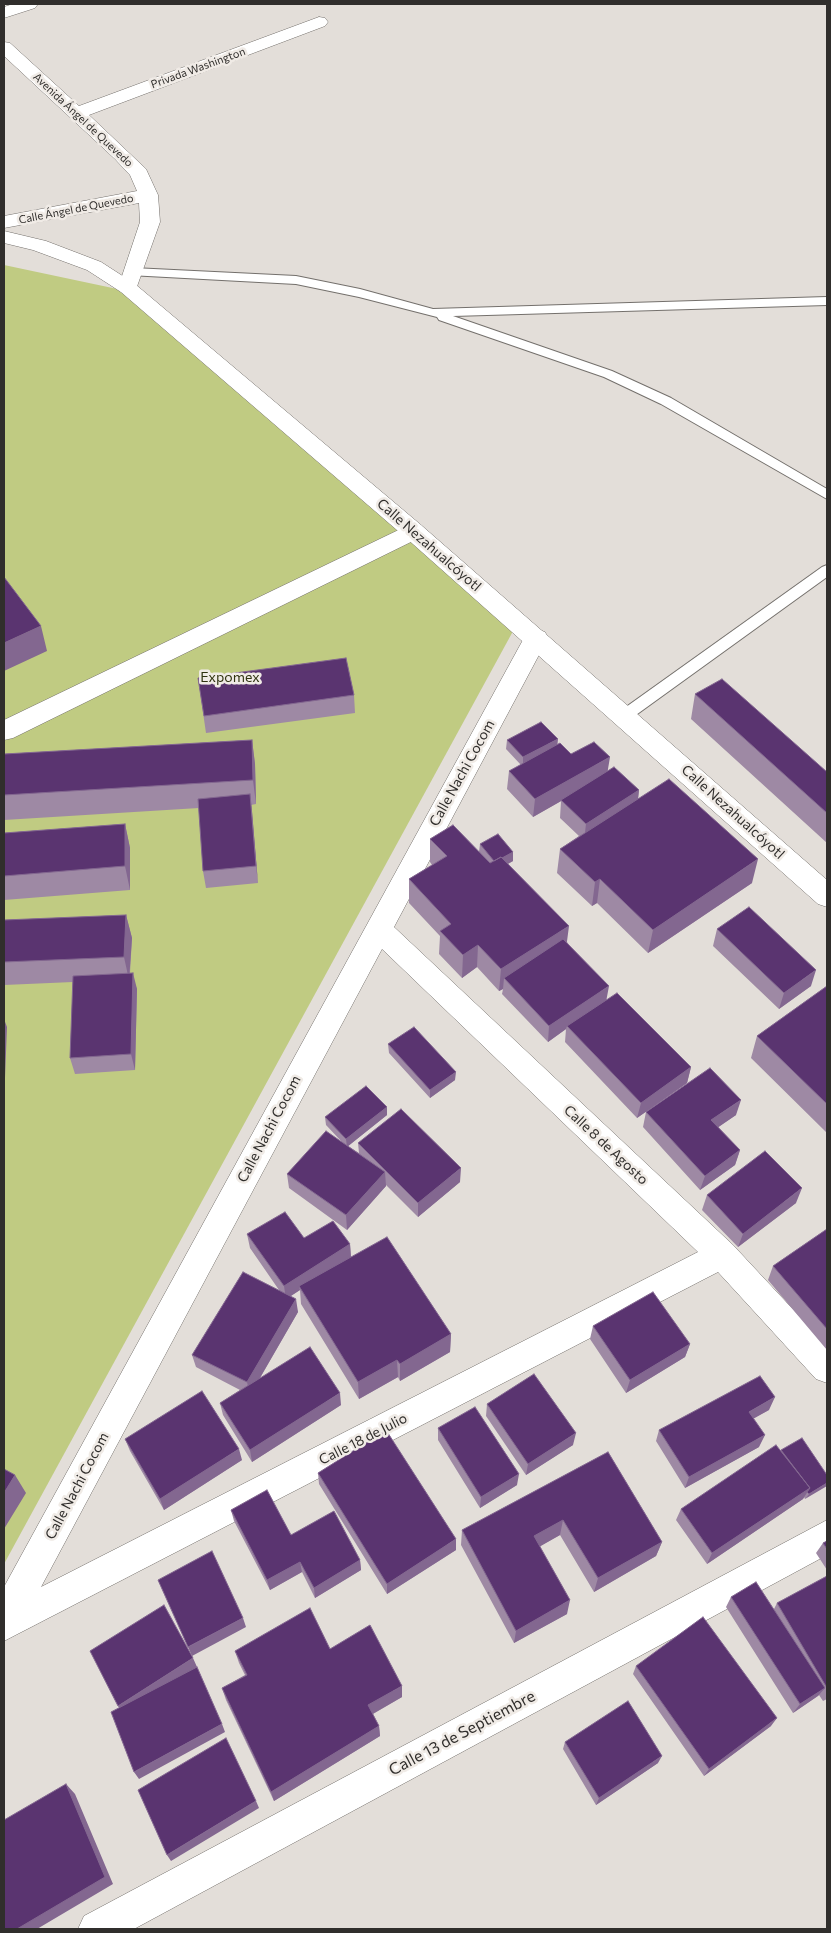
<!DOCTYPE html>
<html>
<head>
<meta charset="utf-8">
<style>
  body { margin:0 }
  #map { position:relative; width:831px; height:1933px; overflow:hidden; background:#e3ded9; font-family:Commissioner,sans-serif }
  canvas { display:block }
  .frame { position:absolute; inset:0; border:5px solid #302e2c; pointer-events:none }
</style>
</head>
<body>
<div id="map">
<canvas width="831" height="1933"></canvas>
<div class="frame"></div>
</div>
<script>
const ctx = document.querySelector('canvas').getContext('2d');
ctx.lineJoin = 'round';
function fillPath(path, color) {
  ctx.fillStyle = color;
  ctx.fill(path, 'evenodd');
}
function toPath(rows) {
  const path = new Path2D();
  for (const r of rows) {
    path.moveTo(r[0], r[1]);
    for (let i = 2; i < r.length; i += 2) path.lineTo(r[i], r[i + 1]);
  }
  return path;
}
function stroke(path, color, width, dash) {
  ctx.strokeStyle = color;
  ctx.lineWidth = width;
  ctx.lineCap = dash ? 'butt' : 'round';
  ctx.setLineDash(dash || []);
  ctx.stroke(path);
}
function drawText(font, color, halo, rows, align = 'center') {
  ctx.font = font + ' Commissioner,sans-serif';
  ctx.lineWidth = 5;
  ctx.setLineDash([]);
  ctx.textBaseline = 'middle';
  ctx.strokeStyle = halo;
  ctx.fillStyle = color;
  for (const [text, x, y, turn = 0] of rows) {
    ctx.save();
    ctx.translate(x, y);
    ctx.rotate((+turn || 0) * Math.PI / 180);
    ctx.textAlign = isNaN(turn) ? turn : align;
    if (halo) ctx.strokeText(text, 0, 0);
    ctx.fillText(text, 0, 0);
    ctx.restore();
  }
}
const green = toPath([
  [4,265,122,290,518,622,4,1564]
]);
const lane = toPath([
  [133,268,296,276,360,289,433,309,827,297,827,305,453,316,612,371,671,398,827,489,827,499,661,404,604,377,439,320,437,317,359,297,296,284,129,275,127,272,129,269,133,268],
  [827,565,827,577,629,720,624,722,619,720,617,716,619,712,822,567,827,565]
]);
const street = toPath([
  [13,4,38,4,35,8,4,18,4,7,13,4],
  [319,17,325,18,328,22,325,26,89,115,146,169,158,195,160,222,135,292,128,294,121,292,118,288,140,222,139,203,4,228,4,216,137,191,130,175,115,159,4,56,4,42,10,43,79,106,319,17],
  [413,523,421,525,424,531,421,537,13,738,4,740,4,720,413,523],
  [536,629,545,632,548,638,394,927,733,1245,827,1346,827,1383,816,1379,718,1272,4,1641,4,1587,524,638,527,632,536,629],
  [382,949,698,1252,41,1587,382,949],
  [827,1520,827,1555,134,1929,78,1929,84,1916,827,1520]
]);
const secondary = toPath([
  [4,231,46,241,101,262,135,284,421,525,827,880,827,907,818,904,405,537,121,292,87,270,33,250,4,243,4,231]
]);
const wall = toPath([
  [198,678,354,695,355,713,206,733],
  [695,694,827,772,827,843,691,719],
  [252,740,255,764,256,804,251,805,258,883,206,888,203,871,199,808,4,820,4,754],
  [507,740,558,745,571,754,608,771,639,790,638,799,752,883,648,953,597,903,592,906,557,873,560,849,579,836,560,818,561,801,533,817,507,789,509,771,521,765,506,749],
  [125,824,130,848,130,890,4,900,4,833],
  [430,839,479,852,480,844,513,852,513,861,508,864,567,942,607,1000,691,1067,687,1083,637,1118,565,1042,566,1029,548,1042,502,994,503,989,499,991,477,967,462,978,439,954,440,936,409,903,409,879,432,865,430,862],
  [126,915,132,938,130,973,137,989,135,1070,75,1074,70,1058,73,982,4,985,4,920],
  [717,929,811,986,779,1009,713,946],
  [827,986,827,1130,826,1132,751,1058,757,1036],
  [388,1044,455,1080,430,1098,389,1053],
  [387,1107,387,1115,348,1146,359,1153,358,1143,460,1182,418,1217,386,1185,386,1186,347,1230,289,1188,287,1174,342,1142,326,1125,325,1117],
  [646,1112,736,1115,718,1127,740,1150,735,1165,700,1190,643,1127],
  [707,1195,796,1203,738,1247,702,1210],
  [827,1229,827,1350,768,1280,773,1266],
  [247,1234,304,1238,350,1244,351,1257,451,1334,450,1352,400,1381,398,1377,359,1399,301,1304,300,1290,291,1296,298,1312,260,1378,341,1405,252,1462,223,1415,220,1403,240,1390,196,1367,192,1355,279,1290,250,1248],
  [593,1326,690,1344,685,1357,626,1393,590,1339],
  [487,1404,573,1445,526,1475,486,1416],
  [769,1410,753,1418,759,1447,685,1488,656,1441,659,1430],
  [438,1428,517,1485,480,1508,438,1440],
  [125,1439,242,1460,164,1510,130,1451],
  [781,1450,827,1475,805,1499,804,1497,803,1499,707,1564,676,1520,681,1509],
  [608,1452,662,1542,656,1556,594,1592,560,1535,540,1546,567,1614,514,1643,461,1545,462,1530],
  [318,1473,456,1550,387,1594,319,1484],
  [231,1510,291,1535,360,1560,361,1570,315,1598,302,1572,270,1590,234,1521],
  [827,1541,827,1570,816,1553,823,1543],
  [827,1576,827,1699,823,1701,819,1695,793,1713,726,1607,731,1597,774,1609,777,1603],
  [330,1649,402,1697,373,1714,379,1726,380,1736,274,1801,226,1700,222,1688,245,1675,239,1663,235,1651],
  [636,1666,771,1726,704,1776,633,1674],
  [565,1742,658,1763,596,1805,563,1749]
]);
const shadedWall = toPath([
  [41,626,47,651,4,671,4,643],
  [558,739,557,749,523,767,523,757],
  [252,740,255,764,256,804,253,780],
  [610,757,607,775,533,817,535,799],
  [639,790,637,808,584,841,586,824],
  [250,794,252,811,258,883,256,866],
  [125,824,130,848,130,890,125,866],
  [513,852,513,861,494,871,495,862],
  [758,859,752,883,648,953,653,930],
  [600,879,597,903,592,906,595,882],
  [126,915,132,938,129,980,124,957],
  [569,926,566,949,504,978,503,989,499,991,501,969],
  [478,945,477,967,462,978,463,955],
  [816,970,811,986,779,1009,784,993],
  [133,973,137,989,135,1070,131,1054],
  [609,986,606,1002,567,1026,566,1029,548,1042,549,1026],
  [4,1019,7,1027,5,1078,4,1075],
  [691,1067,687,1083,637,1118,641,1103],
  [456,1072,455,1080,430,1098,430,1090],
  [741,1100,736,1115,707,1135,711,1120],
  [387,1107,387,1115,347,1147,346,1139],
  [740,1150,735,1165,700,1190,705,1176],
  [461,1168,460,1182,418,1217,418,1203],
  [385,1172,386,1186,347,1230,346,1215],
  [802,1188,796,1203,738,1247,743,1234],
  [350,1244,351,1258,299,1286,300,1290,286,1299,284,1286],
  [296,1299,298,1312,250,1395,247,1382],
  [451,1334,450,1352,400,1381,400,1364],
  [690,1344,685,1357,626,1393,630,1380],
  [397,1360,398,1377,359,1399,358,1382],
  [340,1393,341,1405,252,1462,250,1450],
  [775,1397,769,1410,744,1424,749,1412],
  [576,1433,573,1445,526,1475,528,1464],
  [765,1435,759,1447,685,1488,689,1477],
  [239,1449,242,1460,164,1510,160,1499],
  [519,1474,517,1485,480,1508,481,1497],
  [15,1475,26,1493,4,1529,4,1493],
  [827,1483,827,1486,805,1499,809,1494],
  [810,1488,803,1499,707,1564,712,1553],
  [563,1520,560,1535,532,1551,534,1536],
  [456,1539,456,1550,387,1594,387,1584],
  [662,1542,656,1556,594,1592,598,1578],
  [360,1560,361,1570,315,1598,314,1588],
  [300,1562,302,1572,270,1590,267,1580],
  [570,1600,567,1614,514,1643,516,1631],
  [243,1618,246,1627,192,1656,188,1647],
  [193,1658,197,1667,123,1714,118,1706],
  [402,1686,402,1697,369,1716,368,1705],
  [825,1688,818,1696,793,1713,800,1704],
  [777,1718,771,1726,704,1776,709,1769],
  [222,1724,225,1732,139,1779,134,1772],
  [379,1726,380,1736,274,1801,271,1792],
  [662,1756,658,1763,596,1805,599,1798],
  [66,1784,75,1794,113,1884,37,1929,17,1929],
  [256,1801,259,1808,171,1861,167,1855]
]);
const building = toPath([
  [4,577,41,626,4,643,4,577],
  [346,658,354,695,204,716,198,678,346,658],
  [722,679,827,772,827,813,695,694,722,679],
  [541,722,558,739,523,757,507,740,541,722],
  [252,740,253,780,4,795,4,754,252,740],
  [594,742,610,757,535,799,509,771,560,743,571,754,594,742],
  [614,767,639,790,586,824,561,800,614,767],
  [669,779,758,859,653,930,600,879,595,882,560,849,669,779],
  [250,794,256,866,203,871,198,799,250,794],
  [125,824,125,866,4,876,4,833,125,824],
  [453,825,490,863,501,857,569,926,501,969,478,945,463,955,440,931,451,924,409,879,447,856,430,839,453,825],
  [498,834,513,852,502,858,501,857,494,861,480,844,498,834],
  [749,907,816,970,784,993,717,929,749,907],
  [126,915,124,957,4,962,4,920,126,915],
  [563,939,609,986,549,1026,504,978,563,939],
  [133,973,131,1054,70,1058,73,976,133,973],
  [827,986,827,1104,757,1036,827,986],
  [617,993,691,1067,641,1103,567,1026,617,993],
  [414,1027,456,1072,430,1090,388,1044,414,1027],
  [710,1068,741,1100,711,1120,740,1150,705,1176,646,1112,710,1068],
  [366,1086,387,1107,346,1139,325,1117,366,1086],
  [401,1109,461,1168,418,1203,358,1143,401,1109],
  [326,1131,385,1172,346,1215,287,1174,326,1131],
  [765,1151,802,1188,743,1234,707,1195,765,1151],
  [285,1212,304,1238,333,1221,350,1244,284,1286,247,1234,285,1212],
  [827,1229,827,1329,773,1266,827,1229],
  [387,1237,451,1334,400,1364,397,1360,358,1382,299,1286,387,1237],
  [243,1272,296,1299,247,1382,192,1355,243,1272],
  [653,1292,690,1344,630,1380,593,1326,653,1292],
  [310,1347,340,1393,250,1450,220,1403,310,1347],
  [534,1374,576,1433,528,1464,487,1404,534,1374],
  [760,1376,775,1397,749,1412,765,1435,689,1477,659,1430,760,1376],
  [202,1391,239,1449,160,1499,125,1439,202,1391],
  [475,1407,519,1474,481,1497,438,1428,475,1407],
  [386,1430,456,1539,387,1584,318,1473,386,1430],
  [802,1438,827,1475,827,1483,809,1494,807,1492,810,1488,781,1450,802,1438],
  [776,1445,810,1488,712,1553,681,1509,776,1445],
  [608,1452,662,1542,598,1578,563,1520,534,1536,570,1600,516,1631,462,1530,608,1452],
  [4,1469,15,1475,4,1493,4,1469],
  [267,1490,291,1535,334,1511,360,1560,314,1588,300,1562,267,1580,231,1510,267,1490],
  [827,1541,827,1549,823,1543,827,1541],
  [212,1551,243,1618,188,1647,158,1580,212,1551],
  [827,1576,827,1688,777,1603,827,1576],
  [756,1582,825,1688,800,1704,731,1597,756,1582],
  [164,1605,193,1658,118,1706,90,1651,164,1605],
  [310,1608,330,1649,370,1625,402,1686,368,1705,379,1726,271,1792,222,1688,247,1675,235,1651,310,1608],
  [703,1617,777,1718,709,1769,636,1666,703,1617],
  [197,1667,222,1724,134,1772,111,1712,197,1667],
  [628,1701,662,1756,599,1798,565,1742,628,1701],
  [226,1738,256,1801,167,1855,138,1790,226,1738],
  [66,1784,105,1877,17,1929,4,1929,4,1820,66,1784]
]);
const farStreetnames = [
  ["Privada Washington",198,68,-20],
  ["Avenida Ángel de Quevedo",83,120,43],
  ["Calle Ángel de Quevedo",76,209,-11]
];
const streetNames = [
  ["Calle Nezahualcóyotl",429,545,41],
  ["Calle Nachi Cocom",462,773,-61],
  ["Calle Nezahualcóyotl",733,812,42],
  ["Calle Nachi Cocom",269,1129,-62],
  ["Calle 8 de Agosto",606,1145,43],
  ["Calle 18 de Julio",363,1439,-27],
  ["Calle Nachi Cocom",77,1486,-62]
];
const parkNames = [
  ["Expomex",230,677]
];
const nearStreetnames = [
  ["Calle 13 de Septiembre",462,1733,-28]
];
fillPath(green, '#c0cb82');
stroke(lane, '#74706c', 2);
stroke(street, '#74706c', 1);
stroke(secondary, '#74706c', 1);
fillPath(lane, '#fff');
fillPath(street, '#fff');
fillPath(secondary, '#fff');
fillPath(wall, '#9e89a4');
fillPath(shadedWall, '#836790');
fillPath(building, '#5a3470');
stroke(building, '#836790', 1);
drawText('11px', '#302e2c', '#f0ebe6', farStreetnames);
drawText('14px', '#302e2c', '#f0ebe6', streetNames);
drawText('14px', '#2f3310', '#f0ebe6', parkNames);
drawText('16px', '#302e2c', '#f0ebe6', nearStreetnames);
</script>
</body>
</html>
